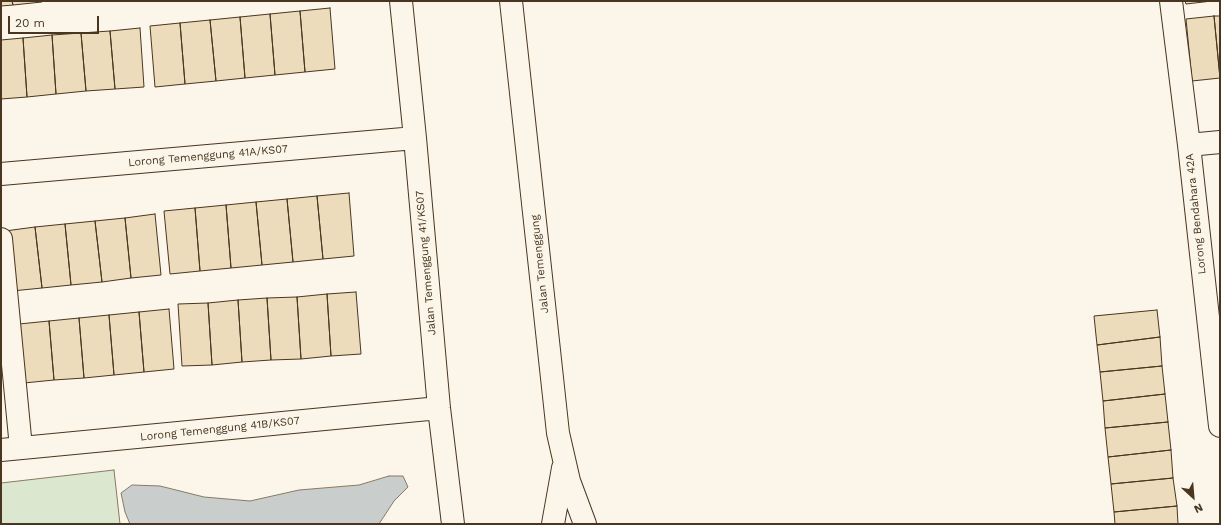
<!DOCTYPE html>
<html>
<head>
<meta charset="utf-8">
<style>
  body { margin:0 }
  #map { position:relative; width:1221px; height:525px; overflow:hidden; background:#fbf6e9; font-family:"Work Sans",sans-serif }
  canvas { display:block }
  .frame { position:absolute; inset:0; border:2px solid #4a3520; pointer-events:none }
  .north { position:absolute; left:1173px; top:477px; width:40px; height:40px; -webkit-text-stroke:3px #fbf6e9; paint-order:stroke; rotate:154deg; font-size:11px; font-weight:700; line-height:16px; text-align:center; color:#4a3520 }
  .north::after { content:''; display:block; margin:auto; width:14px; height:18px; background:#4a3520; clip-path:polygon(50% 0,100% 100%,50% 72%,0 100%) }
  .scale { position:absolute; left:8px; top:16px; width:91px; height:18px; box-sizing:border-box; border:2px solid #4a3520; border-top:0; padding-left:5px; font-size:12px; line-height:14px; white-space:nowrap; color:#4a3520; -webkit-text-stroke:3px #fbf6e9; paint-order:stroke }
</style>
</head>
<body>
<div id="map">
<canvas width="1221" height="525"></canvas>
<div class="frame"></div>
<div class="north">N</div>
<div class="scale">20 m</div>
</div>
<script>
const ctx = document.querySelector('canvas').getContext('2d');
ctx.lineJoin = 'round';
function fillPath(path, color) {
  ctx.fillStyle = color;
  ctx.fill(path, 'evenodd');
}
function toPath(rows) {
  const path = new Path2D();
  for (const r of rows) {
    path.moveTo(r[0], r[1]);
    for (let i = 2; i < r.length; i += 2) path.lineTo(r[i], r[i + 1]);
  }
  return path;
}
function stroke(path, color, width, dash) {
  ctx.strokeStyle = color;
  ctx.lineWidth = width;
  ctx.lineCap = dash ? 'butt' : 'round';
  ctx.setLineDash(dash || []);
  ctx.stroke(path);
}
function drawText(font, color, halo, rows, align = 'center') {
  ctx.font = font + ' "Work Sans",sans-serif';
  ctx.lineWidth = 3;
  ctx.setLineDash([]);
  ctx.textBaseline = 'middle';
  ctx.strokeStyle = halo;
  ctx.fillStyle = color;
  for (const [text, x, y, turn = 0] of rows) {
    ctx.save();
    ctx.translate(x, y);
    ctx.rotate((+turn || 0) * Math.PI / 180);
    ctx.textAlign = isNaN(turn) ? turn : align;
    if (halo) ctx.strokeText(text, 0, 0);
    ctx.fillText(text, 0, 0);
    ctx.restore();
  }
}
const green = toPath([
  [114,470,120,524,1,524,1,483,114,470]
]);
const water = toPath([
  [389,476,403,476,408,487,394,501,379,524,130,524,125,512,121,493,132,485,160,486,204,497,250,501,299,490,359,485,389,476]
]);
const building = toPath([
  [1,1,12,1,13,5,1,6,1,1],
  [12,1,42,1,42,2,13,5,12,1],
  [1185,1,1212,1,1186,4,1185,1],
  [330,8,335,69,305,72,300,11,330,8],
  [300,11,305,72,275,75,270,14,300,11],
  [270,14,275,75,245,78,240,17,270,14],
  [1214,16,1220,16,1220,78,1214,16],
  [1214,16,1220,78,1192,81,1186,19,1214,16],
  [240,17,245,78,216,81,210,20,240,17],
  [210,20,216,81,185,84,180,23,210,20],
  [180,23,185,84,155,87,150,26,180,23],
  [140,28,144,87,115,89,110,31,140,28],
  [110,31,115,89,86,91,81,33,110,31],
  [81,33,86,91,56,94,52,35,81,33],
  [52,35,56,94,27,97,23,38,52,35],
  [23,38,27,97,1,99,1,40,23,38],
  [349,193,354,256,323,259,317,196,349,193],
  [317,196,323,259,293,262,287,199,317,196],
  [287,199,293,262,262,265,256,202,287,199],
  [256,202,262,265,231,268,226,205,256,202],
  [226,205,231,268,200,271,195,208,226,205],
  [195,208,200,271,170,274,164,211,195,208],
  [155,214,161,275,131,278,125,218,155,214],
  [125,218,131,278,102,282,95,221,125,218],
  [95,221,102,282,71,285,65,224,95,221],
  [65,224,71,285,42,288,35,227,65,224],
  [35,227,42,288,12,291,5,231,35,227],
  [356,292,361,354,331,356,327,294,356,292],
  [327,294,331,356,301,359,297,297,327,294],
  [297,297,301,359,271,360,267,298,297,297],
  [267,298,271,360,242,362,238,300,267,298],
  [238,300,242,362,212,365,208,303,238,300],
  [208,303,212,365,182,366,178,304,208,303],
  [169,309,174,369,144,372,139,312,169,309],
  [1157,310,1160,337,1097,345,1094,316,1157,310],
  [139,312,144,372,114,375,109,315,139,312],
  [109,315,114,375,84,378,79,318,109,315],
  [79,318,84,378,54,380,49,321,79,318],
  [49,321,54,380,24,383,19,324,49,321],
  [1160,337,1162,366,1100,372,1097,345,1160,337],
  [1162,366,1165,394,1103,401,1100,372,1162,366],
  [1165,394,1168,422,1105,428,1103,401,1165,394],
  [1168,422,1171,450,1108,457,1105,428,1168,422],
  [1171,450,1173,478,1111,484,1108,457,1171,450],
  [1173,478,1177,506,1114,512,1111,484,1173,478],
  [1177,506,1178,524,1115,524,1114,512,1177,506]
]);
const minor = toPath([
  [401,1,415,138,439,408,453,524],
  [511,1,558,433,569,481,585,524],
  [1171,1,1189,145,1220,426],
  [1189,145,1220,142],
  [1,174,415,138],
  [1,239,21,448],
  [1,450,439,408],
  [553,524,563,468]
]);
const streetNames = [
  ["Lorong Temenggung 41A/KS07",208,156,-5],
  ["Lorong Bendahara 42A",1196,214,-96],
  ["Jalan Temenggung 41/KS07",426,263,-95],
  ["Jalan Temenggung",540,264,-96],
  ["Lorong Temenggung 41B/KS07",220,429,-6]
];
fillPath(green, '#dce7d0');
stroke(green, '#887966', 1);
fillPath(water, '#c9cecd');
stroke(water, '#887966', 1);
fillPath(building, '#ecdcbc');
stroke(building, '#4a3520', 1);
stroke(minor, '#4a3520', 24);
stroke(minor, '#fbf6e9', 22);
drawText('11px', '#4a3520', '#fbf6e9', streetNames);
</script>
</body>
</html>
